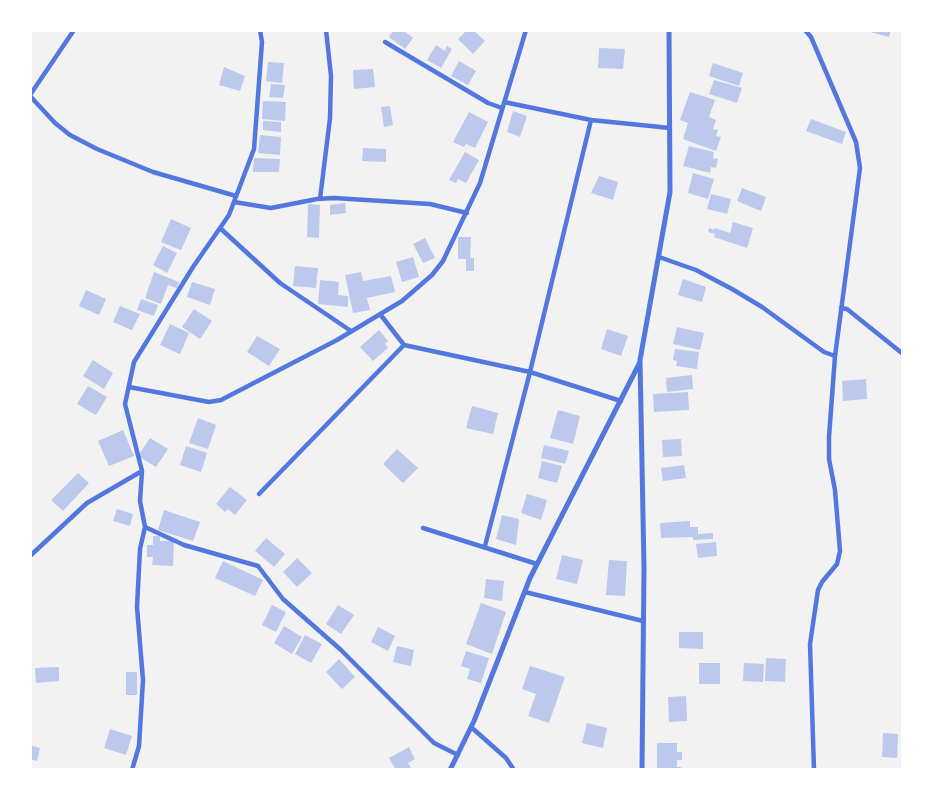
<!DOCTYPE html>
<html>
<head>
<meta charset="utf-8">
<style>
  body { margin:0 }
  #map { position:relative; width:933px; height:800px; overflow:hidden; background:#f2f2f2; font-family:"Nunito Sans",sans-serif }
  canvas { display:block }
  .frame { position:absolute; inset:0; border:32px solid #fff; pointer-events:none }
</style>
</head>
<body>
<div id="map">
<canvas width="933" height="800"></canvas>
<div class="frame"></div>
</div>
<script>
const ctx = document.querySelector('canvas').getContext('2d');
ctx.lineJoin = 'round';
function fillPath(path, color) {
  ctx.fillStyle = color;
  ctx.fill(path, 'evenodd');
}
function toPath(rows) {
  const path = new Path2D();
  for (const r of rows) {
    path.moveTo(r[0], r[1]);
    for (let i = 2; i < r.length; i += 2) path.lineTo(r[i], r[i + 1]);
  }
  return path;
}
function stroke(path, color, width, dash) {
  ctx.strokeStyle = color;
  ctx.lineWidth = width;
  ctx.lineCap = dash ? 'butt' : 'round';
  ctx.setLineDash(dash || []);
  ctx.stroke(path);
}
const building = toPath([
  [394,30,403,30,413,38,405,49,389,37],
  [467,30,473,30,485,41,473,54,458,39],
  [871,30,891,30,889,37,870,32],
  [436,45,445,51,447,46,452,49,441,68,427,60],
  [599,48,625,49,623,69,598,68],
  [459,61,476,71,468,85,451,76],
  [268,62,284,63,282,83,266,81],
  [713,63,743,73,739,86,709,76],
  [224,67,245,76,240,91,219,85],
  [373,69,375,87,354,89,353,70],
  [714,80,742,88,737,103,709,94],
  [271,84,285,85,283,98,269,97],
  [690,92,715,100,709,117,716,120,713,129,718,130,716,136,721,137,716,151,683,139,688,123,680,120],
  [263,101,286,102,285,121,262,119],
  [390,106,393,125,384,127,381,107],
  [513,111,527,116,520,137,507,132],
  [469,112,488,122,475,148,466,144,464,147,453,142],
  [811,119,846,132,842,144,806,131],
  [263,121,281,122,281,132,263,130],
  [260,135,281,137,280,155,258,153],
  [689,146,714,152,713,158,718,159,716,168,711,167,710,173,683,166],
  [363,148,386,149,386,162,362,161],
  [465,152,479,160,466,183,458,179,456,183,449,180],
  [254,158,280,159,279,172,253,172],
  [693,173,714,179,708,199,688,193],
  [599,176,618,182,613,200,591,193],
  [742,188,766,197,761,211,737,201],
  [711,194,731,199,727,214,707,209],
  [345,203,346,213,330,215,330,205],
  [308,204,320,205,319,238,307,237],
  [171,219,191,228,181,250,161,242],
  [733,222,753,228,747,248,714,237,715,234,708,232,709,228,714,230,715,228,730,233],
  [458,237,471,237,470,258,474,258,474,271,466,271,466,259,458,259],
  [425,238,435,258,423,263,413,244],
  [163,246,177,253,167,273,153,265],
  [413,257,419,277,402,282,396,262],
  [295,266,318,268,316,288,293,286],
  [154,272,179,282,177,288,168,285,161,304,145,298],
  [361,272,363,281,391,276,395,292,367,298,370,310,353,313,345,275],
  [683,279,706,287,702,302,678,295],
  [320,280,339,282,338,295,348,296,348,307,318,304],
  [192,282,215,289,210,305,187,297],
  [86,290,106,299,99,315,79,306],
  [141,299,158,305,154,316,137,310],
  [120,306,140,314,132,330,113,322],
  [194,309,212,321,200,339,182,327],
  [170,324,189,333,180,354,160,345],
  [677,327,704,333,700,350,673,344],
  [607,329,628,336,621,356,601,349],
  [379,330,388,341,385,344,388,348,373,361,360,347],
  [257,336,280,349,269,366,247,352],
  [675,349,699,352,697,369,676,366,677,361,673,360],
  [93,360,113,373,104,389,83,376],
  [692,375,693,389,667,392,666,378],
  [866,379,867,399,843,401,842,381],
  [88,386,107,397,96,415,77,404],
  [688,392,689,410,654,412,653,394],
  [472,406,498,413,493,434,466,428],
  [558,410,580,416,573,444,550,438],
  [198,418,216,425,208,449,189,443],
  [123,430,134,456,109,466,98,441],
  [150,438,168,449,156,467,138,456],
  [681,439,682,456,663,457,662,440],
  [544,445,569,451,565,464,541,458],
  [186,446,207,453,201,472,180,465],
  [397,449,418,468,403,483,383,464],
  [542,461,562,466,557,483,538,478],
  [684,465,686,478,663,481,661,468],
  [78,473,89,483,63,511,51,500],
  [230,487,247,500,235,515,228,509,225,512,216,504],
  [527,494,547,500,541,520,521,513],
  [117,509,133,514,130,526,113,521],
  [164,510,200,522,193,541,158,530],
  [502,515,519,519,516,545,496,539],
  [690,521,690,527,698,527,698,534,713,533,713,539,693,540,693,537,661,538,660,523],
  [153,536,160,536,160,541,174,541,173,566,152,565,153,557,147,557,147,545,153,545],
  [266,538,285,554,274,567,255,551],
  [716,542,717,556,698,558,696,544],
  [562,555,583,560,577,584,556,579],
  [297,558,312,573,297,587,283,572],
  [609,560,627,561,625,596,606,595],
  [223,561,263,580,255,596,215,578],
  [486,579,504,581,502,601,484,598],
  [481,603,506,612,492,654,466,644],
  [272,605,286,612,276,632,262,625],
  [338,605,354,615,341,634,326,624],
  [284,626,302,637,292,654,274,643],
  [378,627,395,636,388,651,371,642],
  [679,632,703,632,703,649,679,648],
  [305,635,322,644,311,663,295,654],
  [397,646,414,650,411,666,393,662],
  [466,651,489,658,481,683,467,679,470,669,461,666],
  [766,658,786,659,785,682,765,681],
  [339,659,355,677,342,689,326,672],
  [699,663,720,663,720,684,699,684],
  [744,663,764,664,763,682,743,681],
  [530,666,565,677,549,723,528,716,536,694,522,689],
  [59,667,59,681,36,683,35,668],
  [126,672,137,672,137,695,126,695],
  [686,696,687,721,669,722,668,697],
  [587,723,607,728,603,748,582,743],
  [110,729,132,736,126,755,104,748],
  [883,733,898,734,897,758,882,757],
  [657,743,677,743,677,752,682,752,682,760,677,760,677,767,681,767,681,770,657,770],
  [30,745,40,748,37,761,30,759],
  [409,747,415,759,408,763,411,768,407,770,396,770,389,758]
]);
const minor = toPath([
  [260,30,262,42,254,149,229,215,193,267,134,362,125,404,142,471,140,501,145,527,184,545,258,566,283,599,341,650,434,743,458,755],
  [805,30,811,37,856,142,860,168,835,356,829,437,829,459,835,490,840,551,837,564,822,582,818,590,810,644,814,770],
  [385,42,488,103,502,108],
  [30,95,74,30],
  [30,96,55,123,70,135,97,149,153,172,236,196],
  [504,102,591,120,670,128],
  [320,199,330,118,331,76,326,30],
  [234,202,271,208,317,199,334,198,430,204,467,213],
  [220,228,280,283,351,331],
  [659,257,696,270,732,289,762,307,824,352,835,356],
  [841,308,847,309,903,354],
  [380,314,404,345,530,372,621,401],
  [129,387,209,402,221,400,337,340,402,301,432,275,443,261,480,183,526,30],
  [259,494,404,345],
  [423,528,537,564],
  [485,546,530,372,591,120],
  [30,556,87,503,142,471],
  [525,592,643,621],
  [471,727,506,758,514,770],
  [132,770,139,746,143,680,137,607,140,549,145,527]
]);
const tertiary = toPath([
  [450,770,474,721,530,578,640,362],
  [642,770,644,568,640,360,670,192,669,30]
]);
fillPath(building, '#bdc9ec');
stroke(minor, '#5277de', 4.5);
stroke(tertiary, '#5277de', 5);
</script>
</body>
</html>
